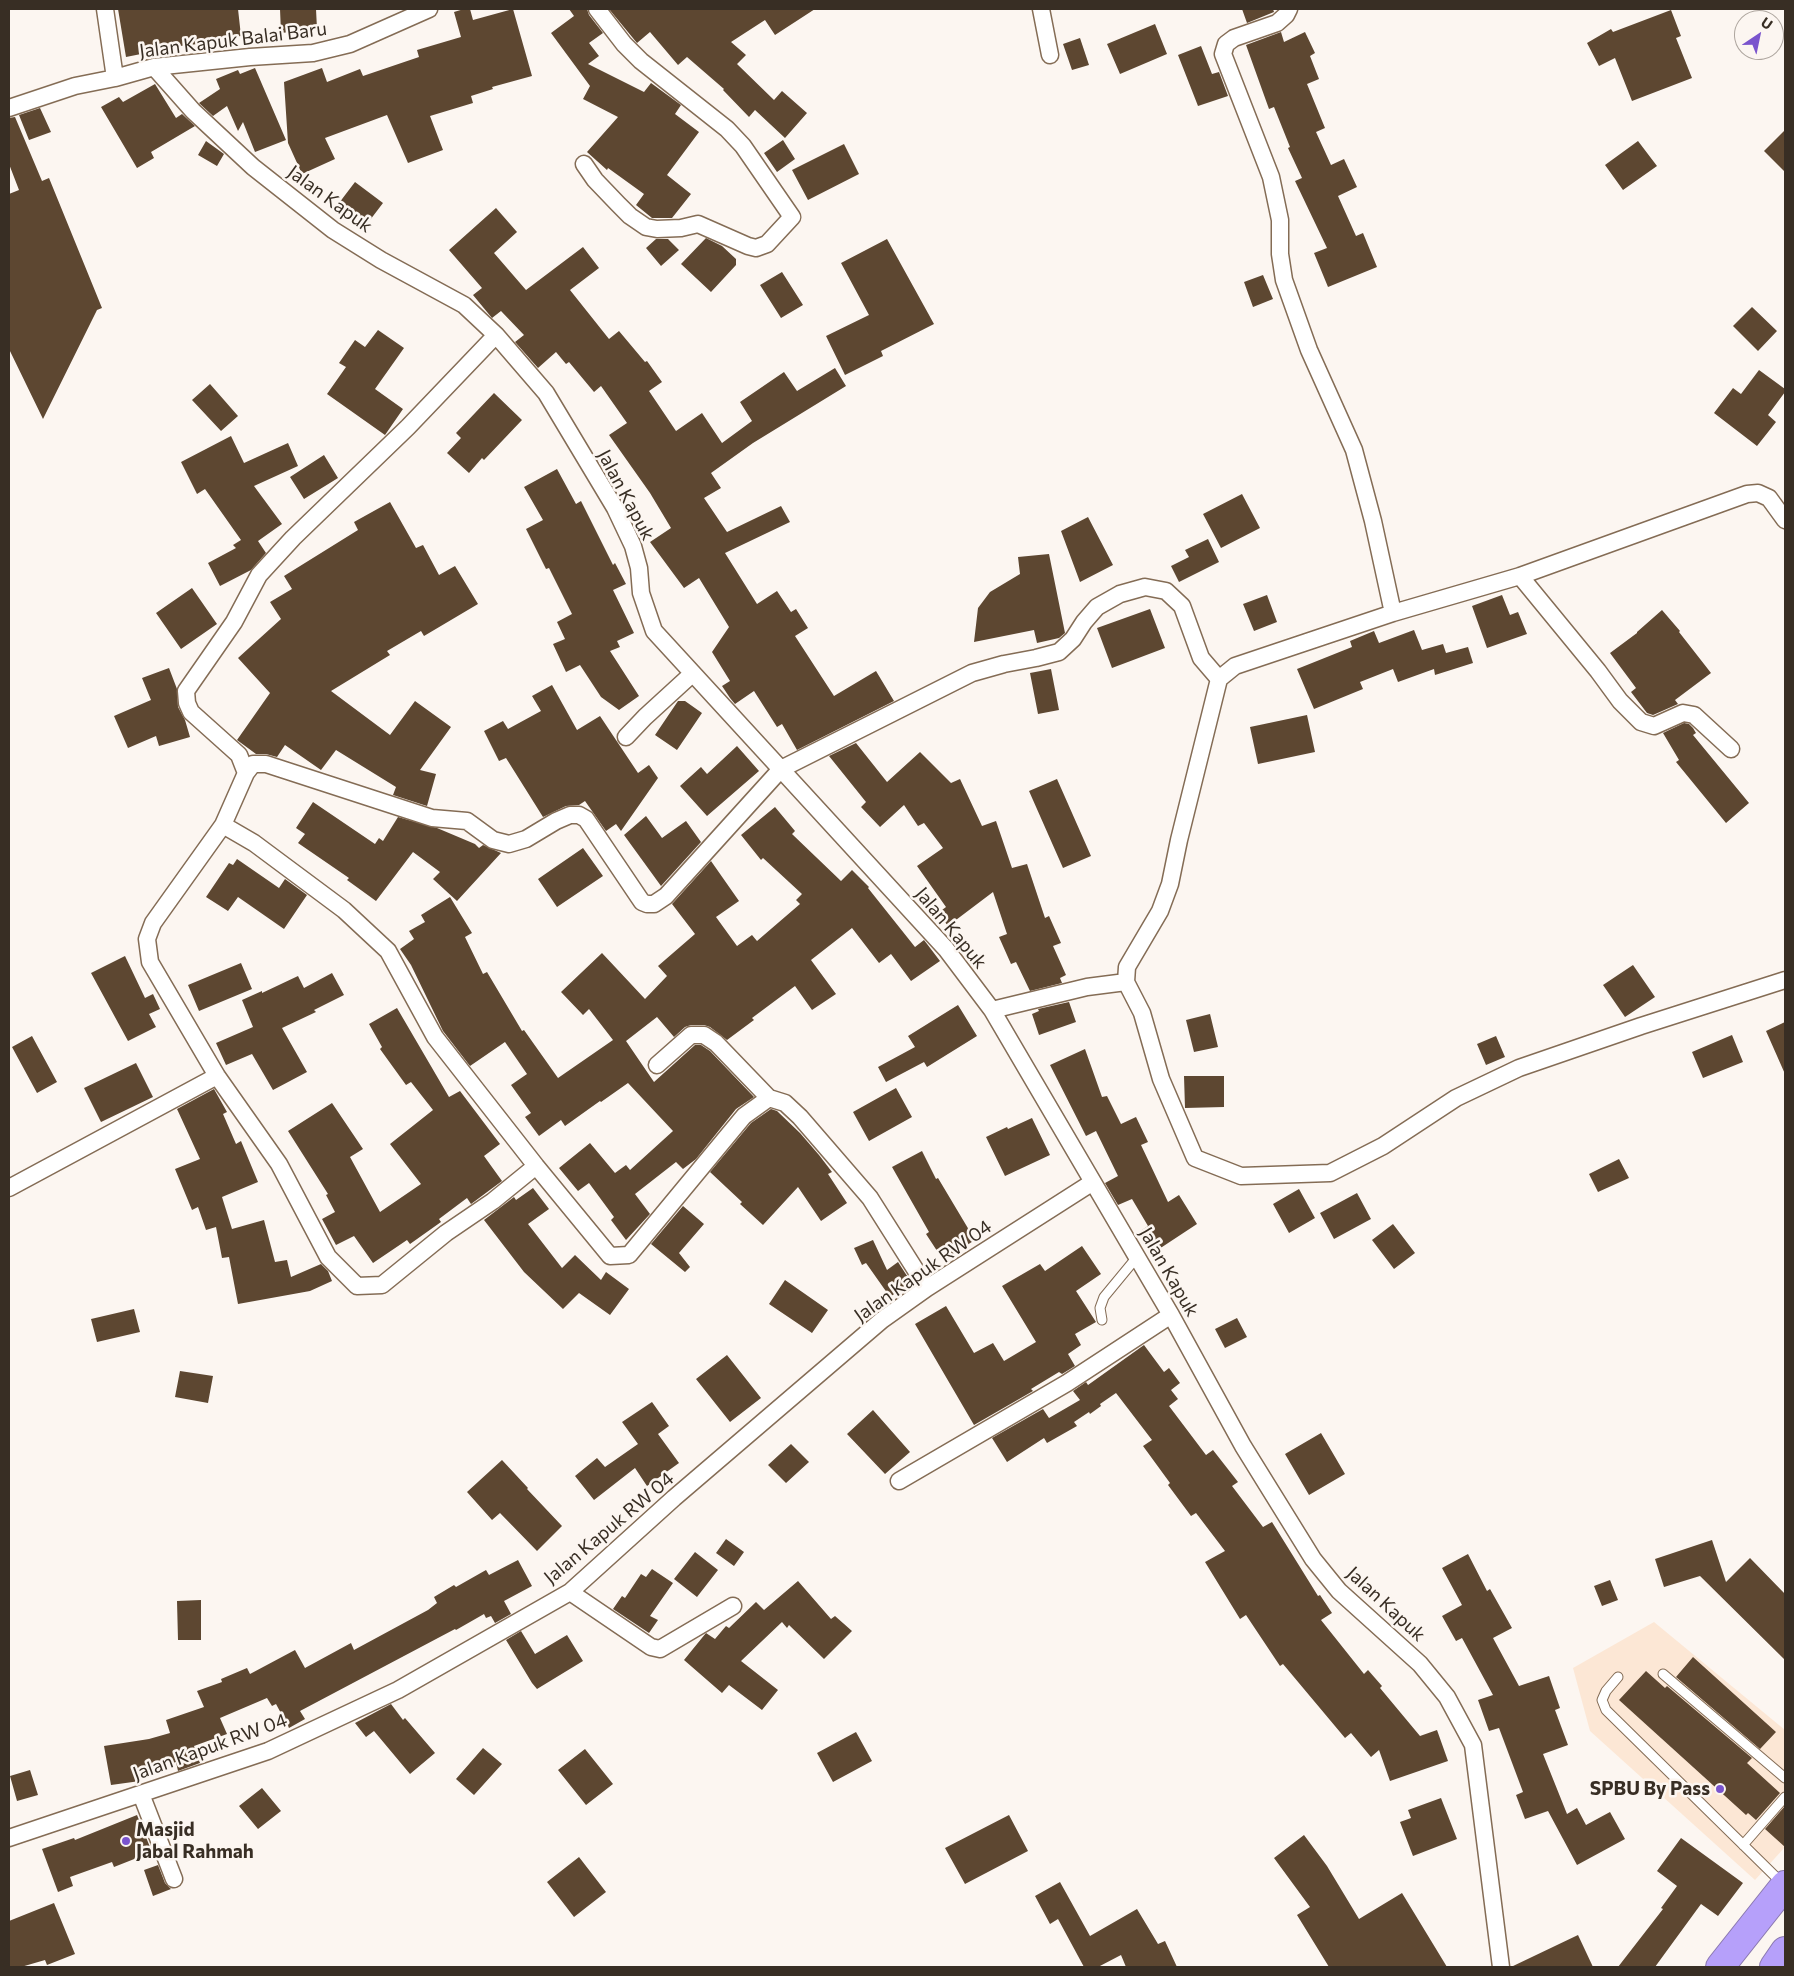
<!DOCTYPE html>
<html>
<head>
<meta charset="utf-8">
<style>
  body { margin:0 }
  #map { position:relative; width:1794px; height:1976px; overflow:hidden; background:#fcf6f1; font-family:Commissioner,sans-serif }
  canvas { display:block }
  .frame { position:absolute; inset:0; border:10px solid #382e24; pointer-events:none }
  .north { position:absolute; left:1734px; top:10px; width:50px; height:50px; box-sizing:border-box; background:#fcf6f1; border:1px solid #aea69f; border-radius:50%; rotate:34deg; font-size:14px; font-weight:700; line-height:20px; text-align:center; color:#382e24 }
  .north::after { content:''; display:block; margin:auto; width:18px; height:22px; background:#7a54cd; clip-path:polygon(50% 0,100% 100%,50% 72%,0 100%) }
</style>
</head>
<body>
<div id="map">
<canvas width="1794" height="1976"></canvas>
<div class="frame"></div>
<div class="north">U</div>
</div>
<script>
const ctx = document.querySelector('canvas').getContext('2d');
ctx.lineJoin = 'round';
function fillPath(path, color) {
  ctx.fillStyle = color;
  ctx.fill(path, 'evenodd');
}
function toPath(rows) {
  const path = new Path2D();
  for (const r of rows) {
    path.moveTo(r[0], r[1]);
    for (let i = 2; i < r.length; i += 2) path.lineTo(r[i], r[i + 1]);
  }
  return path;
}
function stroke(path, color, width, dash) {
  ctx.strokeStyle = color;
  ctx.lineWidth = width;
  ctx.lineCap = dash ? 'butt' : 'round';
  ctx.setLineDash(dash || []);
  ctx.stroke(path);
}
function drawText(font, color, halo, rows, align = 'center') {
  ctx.font = font + ' Commissioner,sans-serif';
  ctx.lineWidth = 5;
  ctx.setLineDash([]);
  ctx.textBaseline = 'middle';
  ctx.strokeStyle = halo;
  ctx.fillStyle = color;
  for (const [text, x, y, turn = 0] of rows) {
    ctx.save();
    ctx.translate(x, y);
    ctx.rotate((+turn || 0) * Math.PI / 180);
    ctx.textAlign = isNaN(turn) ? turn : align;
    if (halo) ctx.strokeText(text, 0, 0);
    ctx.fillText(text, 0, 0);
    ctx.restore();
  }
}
const built = toPath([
  [1654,1622,1785,1730,1785,1847,1755,1880,1590,1731,1573,1668]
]);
const building = toPath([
  [118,9,238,9,241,36,191,45,155,48,156,51,126,57],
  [280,9,316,9,317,29,281,33],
  [464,9,470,9,473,20,513,9,532,76,492,87,493,89,471,96,473,103,430,116,443,150,408,163,387,115,325,138,335,159,302,174,288,143,284,82,322,68,327,82,360,69,363,76,419,57,417,50,461,37,454,12],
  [569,9,587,9,589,15,603,33,589,43,599,56,588,64,644,92,651,83,681,105,675,114,699,132,667,175,691,194,672,218,652,218,636,205,644,194,608,168,607,170,587,152,618,117,583,99,590,86,551,33,574,16],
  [609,9,815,9,775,35,765,20,731,42,746,55,737,64,774,100,782,91,807,113,785,138,755,110,749,117,723,90,724,89,687,57,678,65,650,32,637,43],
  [1242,9,1273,9,1274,12,1247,23],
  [1671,10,1681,36,1676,38,1692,78,1632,101,1615,58,1599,66,1587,43,1611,29,1613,32],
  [1155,24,1167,54,1120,74,1107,44],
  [1281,32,1284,42,1305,32,1315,53,1310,56,1319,79,1307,84,1325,128,1316,132,1331,165,1344,159,1357,187,1338,196,1356,236,1363,233,1377,267,1328,287,1314,253,1327,248,1295,181,1302,178,1288,148,1290,147,1274,107,1269,109,1246,45],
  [1080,38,1089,65,1072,70,1063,44],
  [1201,46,1212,74,1219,72,1228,96,1198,106,1178,55],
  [255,68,286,140,255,152,243,122,238,131,227,106,213,116,199,103,220,89,216,79,238,70,240,74],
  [155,84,176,118,182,114,195,126,151,152,154,158,137,168,101,107,119,97,123,102],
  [40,108,51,132,29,140,19,115],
  [15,117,42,181,49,178,102,308,97,310,43,419,9,349,9,194,19,190,9,164,9,118],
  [1785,130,1785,172,1764,151],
  [783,140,795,159,777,172,764,153],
  [206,141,224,154,217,166,198,155],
  [1638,141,1657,166,1623,190,1605,165],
  [844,144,859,174,808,200,792,170],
  [355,182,383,203,367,224,339,203],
  [496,208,517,232,494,253,526,290,583,247,599,268,570,290,609,339,619,331,645,362,647,361,662,382,649,391,676,431,702,413,722,443,752,421,740,402,784,372,797,391,835,368,846,386,753,443,711,473,721,488,704,498,727,532,781,506,790,522,725,553,757,604,777,591,791,612,796,609,808,628,795,636,834,696,876,671,894,701,797,750,782,724,777,727,754,691,735,704,730,698,722,686,730,681,712,652,729,627,699,578,684,588,650,542,671,528,650,493,609,435,627,423,601,386,594,392,569,362,566,364,556,352,538,368,515,342,524,335,501,311,492,318,473,295,482,288,449,250],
  [706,238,722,246,736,259,736,265,711,292,681,264],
  [656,239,668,239,679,250,661,266,646,248],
  [887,239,934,324,881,351,883,356,845,375,826,336,869,315,841,263],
  [782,272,803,305,781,318,760,285],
  [1263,275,1273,299,1253,307,1244,282],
  [1752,307,1777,331,1758,351,1733,326],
  [378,330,404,348,375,389,403,409,385,435,327,394,346,367,339,363,355,340,365,347],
  [1759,370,1785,389,1785,392,1768,415,1776,422,1757,446,1714,413,1733,388,1741,394],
  [210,384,238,416,221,431,192,400],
  [494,393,522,420,484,460,482,458,469,473,447,453,461,438,456,433],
  [231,436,244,463,288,443,298,466,254,486,282,524,258,541,266,553,251,570,220,586,208,563,236,548,233,545,241,540,205,489,197,494,181,462],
  [324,455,338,478,304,499,290,477],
  [557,469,576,504,581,501,613,565,615,563,626,584,613,590,634,633,617,641,620,647,610,651,639,696,619,710,601,697,580,665,566,672,553,644,565,639,557,622,572,614,549,568,546,569,526,529,543,520,524,487],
  [1242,494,1260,528,1221,548,1203,514],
  [390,502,416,548,423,545,439,575,455,566,478,604,424,636,421,631,387,651,390,655,331,691,390,735,415,701,451,727,420,770,436,774,427,806,393,795,396,787,336,750,321,770,285,745,277,757,266,754,256,754,237,740,270,693,238,658,281,619,270,602,292,589,284,576,358,530,354,522],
  [1088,517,1113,565,1080,582,1061,531],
  [1208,539,1219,562,1179,582,1171,566,1189,557,1185,550],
  [1049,554,1065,633,1059,638,1037,643,1034,630,974,642,978,608,990,592,1020,574,1018,557],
  [192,588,217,624,181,649,156,613],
  [1267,595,1277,622,1254,631,1243,604],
  [1502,595,1510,615,1518,612,1527,634,1487,648,1472,606],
  [1150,609,1165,648,1112,668,1097,628],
  [1662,610,1680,631,1679,632,1711,673,1675,700,1678,704,1653,715,1647,713,1631,692,1636,688,1610,653,1637,633,1637,632],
  [1414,630,1422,650,1443,644,1446,653,1468,647,1473,663,1435,675,1434,669,1398,682,1393,669,1360,682,1363,689,1314,709,1297,669,1352,647,1350,641,1374,631,1379,643],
  [169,668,177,689,178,707,185,720,190,737,159,746,156,736,128,748,114,716,151,700,142,678],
  [1051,669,1059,710,1038,714,1030,673],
  [552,685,577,730,600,716,638,773,649,765,658,778,621,831,616,824,606,831,585,801,579,805,566,806,543,817,506,758,499,761,484,731,503,721,508,729,541,711,532,696],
  [678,701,685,701,702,713,677,750,655,735],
  [1307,715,1315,752,1258,764,1250,727],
  [1684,723,1689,724,1693,728,1696,733,1693,735,1749,803,1726,823,1676,762,1679,760,1663,733],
  [856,743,887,782,920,752,951,783,960,779,982,826,996,821,1012,868,1027,864,1045,918,1049,916,1061,943,1053,946,1066,975,1060,978,1062,983,1030,991,1016,962,1011,964,999,937,1007,934,993,892,948,926,938,913,946,907,917,866,943,848,924,823,918,826,904,805,880,827,861,807,866,802,829,756],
  [737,746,759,771,707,816,680,786,701,767,707,774],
  [1057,779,1091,856,1063,868,1029,791],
  [313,802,375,844,379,838,383,841,398,817,437,828,475,844,479,848,483,845,501,853,457,901,433,879,440,872,413,852,376,901,347,880,349,878,298,843,305,834,296,828],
  [775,807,795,831,792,834,841,881,852,870,869,887,868,888,915,947,924,940,940,961,911,981,891,954,879,963,852,928,811,960,836,994,812,1010,795,986,752,1018,754,1020,727,1040,710,1027,704,1025,691,1025,685,1027,674,1037,657,1017,626,1041,654,1082,695,1045,701,1045,710,1051,754,1097,736,1109,696,1159,683,1169,676,1162,635,1194,650,1214,626,1240,611,1220,614,1217,589,1183,578,1191,559,1168,590,1143,615,1173,626,1165,630,1170,673,1131,628,1083,601,1102,600,1101,565,1126,561,1120,539,1136,525,1117,531,1113,511,1085,527,1074,505,1042,470,1066,443,1031,411,965,400,949,414,939,409,931,425,922,421,915,450,897,472,933,465,937,483,974,487,972,522,1031,524,1030,558,1078,613,1040,589,1009,583,1015,561,992,602,953,645,999,667,976,658,966,695,934,672,904,711,861,739,901,716,917,737,946,752,935,757,941,800,904,796,900,802,894,763,858,761,860,741,835],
  [646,816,662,838,686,821,701,842,661,886,624,835],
  [583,848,603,876,557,907,538,879],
  [237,859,279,888,285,879,307,895,284,929,238,897,228,911,206,897,229,863,233,865],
  [125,956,145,998,153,994,160,1009,149,1014,156,1027,128,1041,91,973],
  [241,963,252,989,199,1011,188,985],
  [1633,965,1655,997,1625,1017,1603,985],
  [332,973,344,995,314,1010,316,1012,282,1028,307,1072,273,1090,252,1054,226,1065,216,1043,253,1027,242,1000,262,991,262,993,298,976,304,988],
  [1069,1002,1076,1022,1039,1035,1032,1014,1039,1011,1038,1009],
  [958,1005,977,1036,927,1067,924,1062,886,1082,878,1067,915,1047,908,1036],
  [397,1008,449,1097,460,1091,500,1144,484,1156,502,1181,471,1204,467,1198,439,1219,441,1222,410,1244,407,1240,373,1263,354,1236,336,1245,322,1219,335,1212,326,1195,328,1194,288,1131,332,1103,363,1149,350,1157,380,1212,421,1184,390,1144,433,1110,411,1082,406,1085,380,1049,382,1047,369,1024],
  [1210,1014,1218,1047,1194,1052,1186,1020],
  [1785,1022,1785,1074,1766,1031],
  [1732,1035,1743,1062,1703,1078,1692,1052],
  [32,1036,57,1082,37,1093,12,1047],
  [1496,1036,1505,1057,1486,1065,1477,1044],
  [1085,1049,1102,1097,1107,1096,1121,1124,1136,1117,1148,1142,1141,1145,1168,1202,1179,1195,1197,1224,1156,1251,1142,1230,1148,1226,1132,1199,1118,1205,1105,1183,1118,1176,1096,1131,1086,1136,1050,1065],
  [136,1063,153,1097,101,1122,84,1088],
  [1184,1076,1224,1076,1224,1107,1185,1108],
  [896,1088,912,1117,869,1141,853,1112],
  [214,1089,227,1112,223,1114,236,1144,241,1141,258,1182,222,1197,232,1229,264,1220,275,1262,287,1260,291,1277,321,1264,328,1271,332,1281,310,1291,238,1304,229,1257,222,1258,216,1227,206,1230,198,1207,192,1210,175,1169,200,1159,177,1109],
  [771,1109,777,1111,800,1133,819,1155,832,1172,828,1174,847,1203,821,1221,798,1187,763,1225,740,1204,742,1202,710,1172,751,1123],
  [1032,1118,1050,1155,1005,1176,986,1137,1007,1127,1008,1129],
  [922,1151,936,1179,938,1178,975,1240,943,1260,926,1234,929,1232,892,1167],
  [1619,1159,1629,1178,1598,1192,1589,1174],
  [533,1188,549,1209,528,1224,562,1268,575,1255,601,1280,606,1272,629,1289,610,1315,579,1293,563,1309,524,1272,484,1220,514,1197,516,1200],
  [1299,1189,1315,1218,1289,1233,1273,1204],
  [1357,1193,1371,1219,1334,1239,1320,1213],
  [683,1206,704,1224,679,1253,690,1267,685,1272,651,1244],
  [1393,1224,1415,1253,1394,1269,1372,1240],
  [873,1240,887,1270,898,1262,911,1282,890,1297,866,1263,862,1265,854,1248],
  [1082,1246,1101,1274,1076,1291,1096,1322,1075,1334,1081,1345,1068,1354,1075,1366,1062,1374,1059,1372,1031,1389,1033,1391,974,1425,915,1324,946,1306,974,1353,993,1343,1004,1361,1036,1342,1002,1286,1040,1264,1045,1271],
  [785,1280,828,1310,812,1333,769,1304],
  [134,1309,140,1332,97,1342,91,1319],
  [1237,1318,1247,1337,1225,1348,1215,1329],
  [1144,1345,1164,1372,1169,1368,1180,1383,1171,1390,1178,1399,1169,1406,1206,1455,1213,1450,1238,1482,1232,1486,1263,1527,1272,1522,1318,1596,1320,1595,1332,1613,1321,1620,1364,1674,1368,1670,1382,1686,1380,1688,1420,1736,1437,1730,1448,1761,1390,1781,1379,1750,1371,1757,1351,1733,1345,1738,1283,1664,1280,1666,1246,1615,1240,1619,1205,1562,1225,1551,1196,1513,1191,1516,1168,1485,1170,1483,1143,1446,1152,1440,1116,1393,1100,1404,1101,1406,1090,1414,1089,1412,1074,1422,1077,1426,1047,1443,1044,1438,1007,1462,992,1438,1043,1409,1049,1418,1080,1400,1073,1391,1086,1382,1088,1385],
  [727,1355,761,1398,730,1422,696,1379],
  [180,1371,213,1376,208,1403,175,1397],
  [652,1402,669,1426,658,1434,679,1463,647,1486,635,1468,594,1500,575,1476,597,1458,605,1467,638,1444,622,1422],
  [873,1410,910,1452,885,1474,847,1434],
  [1321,1433,1345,1474,1309,1495,1285,1454],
  [791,1444,809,1462,786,1483,768,1465],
  [502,1460,528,1488,527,1489,562,1526,537,1551,500,1513,492,1520,467,1492],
  [726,1539,744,1552,734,1566,716,1553],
  [1712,1540,1726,1582,1750,1558,1785,1594,1785,1660,1700,1576,1664,1587,1655,1559],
  [695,1552,718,1570,697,1597,674,1579],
  [1468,1554,1487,1591,1490,1589,1512,1628,1493,1638,1519,1686,1549,1676,1560,1708,1555,1710,1568,1745,1543,1754,1567,1814,1577,1808,1586,1825,1610,1812,1625,1839,1577,1865,1548,1811,1525,1819,1516,1795,1523,1792,1499,1728,1489,1731,1478,1700,1493,1695,1462,1638,1456,1641,1442,1616,1462,1605,1442,1568],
  [518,1560,532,1586,504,1601,511,1614,495,1623,491,1616,486,1618,484,1614,456,1630,455,1629,300,1711,305,1719,289,1728,276,1704,272,1706,267,1698,220,1718,227,1734,194,1746,200,1763,178,1771,176,1762,139,1774,140,1781,111,1785,104,1746,149,1739,170,1733,166,1720,204,1707,197,1691,222,1682,221,1679,247,1668,250,1674,295,1650,305,1668,351,1643,354,1650,428,1610,437,1603,434,1597,454,1585,456,1587,486,1570,489,1575],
  [652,1569,673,1583,650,1616,658,1620,649,1633,613,1609,622,1596,625,1598,641,1574,646,1577],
  [1610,1580,1618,1600,1602,1606,1594,1586],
  [798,1581,831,1619,835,1616,852,1631,824,1659,789,1625,787,1628,782,1622,741,1661,778,1690,762,1710,729,1685,722,1693,684,1660,706,1633,715,1639,726,1626,729,1628,756,1602,764,1610],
  [201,1600,201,1640,178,1640,177,1601],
  [521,1631,535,1654,567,1635,583,1661,537,1689,532,1683,506,1640],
  [1693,1657,1776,1732,1760,1749,1676,1677],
  [1646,1671,1665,1688,1667,1686,1752,1758,1747,1763,1780,1793,1756,1820,1748,1813,1746,1815,1619,1700],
  [391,1704,403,1720,405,1718,435,1753,410,1774,374,1731,366,1737,355,1723],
  [856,1732,872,1761,833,1782,817,1753],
  [483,1748,502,1764,474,1795,456,1779],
  [585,1749,613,1784,586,1805,558,1770],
  [30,1770,38,1795,17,1801,10,1776],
  [262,1788,281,1811,258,1829,239,1806],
  [1441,1798,1457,1839,1413,1856,1400,1822,1411,1818,1408,1810],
  [1785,1806,1785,1847,1765,1829],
  [137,1815,152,1852,114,1867,112,1862,70,1877,73,1886,58,1892,42,1849,74,1838,75,1840],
  [1009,1815,1028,1851,965,1884,945,1848],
  [1304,1835,1327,1866,1359,1919,1402,1893,1447,1967,1329,1967,1297,1915,1310,1907,1274,1858],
  [1681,1838,1743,1883,1718,1916,1701,1904,1655,1967,1618,1967,1663,1909,1661,1908,1677,1886,1657,1871],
  [579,1857,606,1892,574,1917,547,1882],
  [158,1865,165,1883,171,1889,153,1896,144,1870],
  [1060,1882,1090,1936,1137,1909,1158,1944,1165,1941,1177,1967,1126,1967,1121,1955,1098,1967,1084,1967,1058,1919,1050,1924,1035,1896],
  [54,1903,75,1954,47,1965,45,1960,21,1967,9,1967,9,1921],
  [1578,1935,1593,1967,1511,1967]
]);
const lane = toPath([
  [1102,1320,1100,1308,1104,1297,1137,1257],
  [1663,1674,1785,1778],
  [1618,1677,1606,1691,1602,1700,1606,1710,1783,1884],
  [1743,1845,1785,1797]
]);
const street = toPath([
  [105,9,115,78],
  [1041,9,1050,55],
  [1289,9,1286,15,1277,23,1234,38,1226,44,1223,54,1271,177,1280,220,1280,254,1284,280,1309,350,1354,450,1373,521,1393,613],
  [154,67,193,111,253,167,333,230,381,260,464,305,496,335,546,393,615,508,633,546,639,568,641,593,654,631,946,949,992,1010,1171,1315,1243,1446,1313,1559,1339,1591,1420,1664,1447,1697,1473,1745,1501,1967],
  [9,108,75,86,115,78,154,67,250,57,313,53,350,44,429,9],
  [584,164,595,180,618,204,630,216,646,227,657,229,681,228,698,224,748,246,756,248,767,244,792,217,743,146,727,129,641,61,624,44,597,9],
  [496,335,408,427,293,538,259,575,234,622,186,691,187,703,191,712,239,755,246,773,223,825,153,923,147,939,150,962,217,1076,279,1164,328,1257,357,1286,382,1285,446,1233,493,1201,536,1166],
  [1520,576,1598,671,1620,701,1641,722,1654,726,1683,713,1694,715,1731,749],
  [1219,679,1179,840,1170,884,1160,911,1127,967,1126,982,1142,1013,1161,1079,1195,1158,1241,1176,1330,1173,1383,1146,1456,1098,1519,1068,1641,1026,1785,980],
  [626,737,645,717,692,674],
  [246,773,253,764,266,764,432,818,467,821,493,840,509,844,526,839,556,821,570,815,579,815,586,819,642,902,647,904,654,904,666,896,781,769,972,673,1004,664,1036,658,1059,652,1073,639,1084,622,1097,607,1120,594,1145,587,1166,591,1182,606,1201,658,1219,679,1235,666,1393,613,1520,576,1747,494,1758,493,1769,498,1785,520],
  [223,825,254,843,344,910,388,951,435,1037,536,1166,610,1256,629,1255,744,1116,769,1098,785,1103,800,1117,870,1198,927,1288],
  [992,1010,1087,987,1126,982],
  [657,1065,691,1035,704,1035,716,1043,769,1098],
  [9,1188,217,1076],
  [899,1481,1067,1383,1171,1315],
  [570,1592,651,1647,660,1649,733,1606],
  [141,1794,174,1879],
  [9,1838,268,1751,398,1690,570,1592,674,1498,882,1320,927,1288,1093,1182]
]);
const highway = toPath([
  [1720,1967,1785,1885],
  [1774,1967,1785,1951]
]);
const markers = [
  [1720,1789,5,"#7a54cd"],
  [126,1841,5,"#7a54cd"]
];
const streetNames = [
  ["Jalan Kapuk Balai Baru",233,40,-7],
  ["Jalan Kapuk",330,199,36],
  ["Jalan Kapuk",626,495,62],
  ["Jalan Kapuk",951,928,50],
  ["Jalan Kapuk RW 04",923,1271,-35],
  ["Jalan Kapuk",1169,1272,60],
  ["Jalan Kapuk RW 04",609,1528,-40],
  ["Jalan Kapuk",1386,1604,43],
  ["Jalan Kapuk RW 04",210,1747,-20]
];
const poiNames = [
  ["SPBU By Pass",1710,1789],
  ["Masjid",136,1830,"left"],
  ["Jabal Rahmah",136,1852,"left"]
];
fillPath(built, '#fce7d5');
fillPath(building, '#5d4731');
stroke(lane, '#846c55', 11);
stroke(street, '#846c55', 19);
stroke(highway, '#8a78af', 30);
stroke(lane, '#fff', 9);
stroke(street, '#fff', 16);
stroke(highway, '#b6a0fa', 28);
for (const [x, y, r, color] of markers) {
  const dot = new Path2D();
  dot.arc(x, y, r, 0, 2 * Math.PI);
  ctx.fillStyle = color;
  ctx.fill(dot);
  stroke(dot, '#fcf6f1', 2);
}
drawText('19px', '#382e24', '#fcf6f1', streetNames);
drawText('bold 19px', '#382e24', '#fcf6f1', poiNames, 'right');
</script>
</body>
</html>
